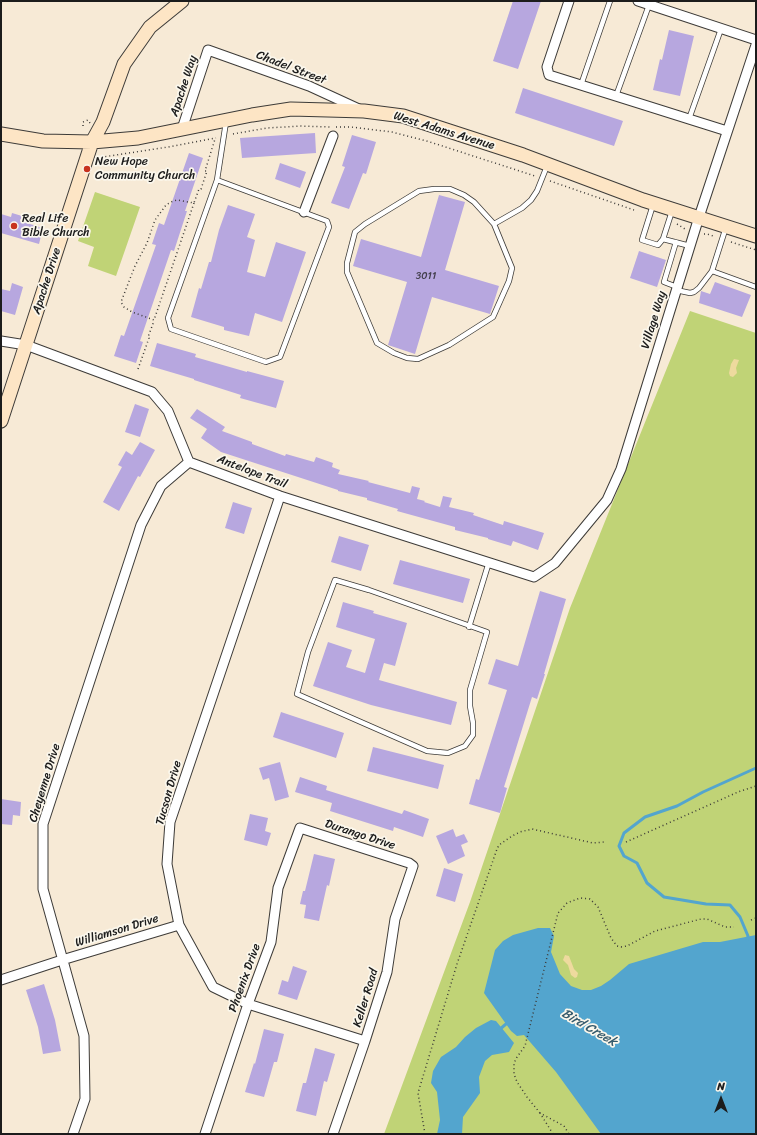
<!DOCTYPE html>
<html>
<head>
<meta charset="utf-8">
<style>
  body { margin:0 }
  #map { position:relative; width:757px; height:1135px; overflow:hidden; background:#f7ead6; font-family:Sriracha,sans-serif }
  canvas { display:block }
  .frame { position:absolute; inset:0; border:2px solid #1c1c1c; pointer-events:none }
  .north { position:absolute; left:701px; top:1079px; width:40px; height:40px; -webkit-text-stroke:3px #fbf7ec; paint-order:stroke; rotate:0deg; font-size:11px; font-weight:700; line-height:16px; text-align:center; color:#1c1c1c }
  .north::after { content:''; display:block; margin:auto; width:14px; height:18px; background:#1c1c1c; clip-path:polygon(50% 0,100% 100%,50% 72%,0 100%) }
</style>
</head>
<body>
<div id="map">
<canvas width="757" height="1135"></canvas>
<div class="frame"></div>
<div class="north">N</div>
</div>
<script>
const ctx = document.querySelector('canvas').getContext('2d');
ctx.lineJoin = 'round';
function fillPath(path, color) {
  ctx.fillStyle = color;
  ctx.fill(path, 'evenodd');
}
function toPath(rows) {
  const path = new Path2D();
  for (const r of rows) {
    path.moveTo(r[0], r[1]);
    for (let i = 2; i < r.length; i += 2) path.lineTo(r[i], r[i + 1]);
  }
  return path;
}
function stroke(path, color, width, dash) {
  ctx.strokeStyle = color;
  ctx.lineWidth = width;
  ctx.lineCap = dash ? 'butt' : 'round';
  ctx.setLineDash(dash || []);
  ctx.stroke(path);
}
function drawText(font, color, halo, rows, align = 'center') {
  ctx.font = font + ' Sriracha,sans-serif';
  ctx.lineWidth = 3.5;
  ctx.setLineDash([]);
  ctx.textBaseline = 'middle';
  ctx.strokeStyle = halo;
  ctx.fillStyle = color;
  for (const [text, x, y, turn = 0] of rows) {
    ctx.save();
    ctx.translate(x, y);
    ctx.rotate((+turn || 0) * Math.PI / 180);
    ctx.textAlign = isNaN(turn) ? turn : align;
    if (halo) ctx.strokeText(text, 0, 0);
    ctx.fillText(text, 0, 0);
    ctx.restore();
  }
}
const green = toPath([
  [95,192,140,207,116,276,88,266,94,247,78,241],
  [690,311,756,333,756,1134,384,1134,470,902,570,608]
]);
const sand = toPath([
  [734,359,739,360,736,368,737,373,733,377,730,376,729,373,731,364],
  [565,955,569,956,574,969,578,973,577,977,575,978,571,975,568,965,563,960]
]);
const water = toPath([
  [538,928,550,928,554,936,551,952,560,974,571,986,582,990,591,990,601,986,610,980,629,964,703,942,720,942,756,935,756,1134,601,1134,556,1072,524,1035,517,1036,511,1031,484,993,495,950,503,941,513,935],
  [491,1020,496,1021,514,1043,509,1052,492,1055,485,1061,479,1077,480,1093,463,1117,462,1134,437,1134,440,1120,437,1092,431,1083,433,1071,441,1057,456,1047,465,1037,476,1028]
]);
const stream = toPath([
  [747,940,748,936,740,917,730,905,706,904,664,897,647,883,637,863,624,856,619,846,624,833,645,817,677,806,703,792,756,768],
  [499,1030,506,1024,508,1023]
]);
const building = toPath([
  [513,1,541,1,518,69,493,61],
  [669,30,694,36,680,96,653,90,660,59,662,60],
  [523,88,623,121,614,146,515,113],
  [315,133,316,153,242,158,240,138],
  [352,135,376,142,366,174,363,173,349,209,331,203,345,167,342,166],
  [189,153,203,158,185,211,187,211,174,251,171,250,140,341,143,342,136,363,114,356,121,335,124,336,156,245,152,244,159,223,164,225],
  [280,163,306,172,300,188,275,179],
  [439,195,465,202,445,270,499,286,490,314,432,297,415,354,388,345,407,282,353,266,361,239,421,257],
  [228,205,255,214,247,237,255,240,247,272,265,277,276,242,306,252,282,322,255,313,249,336,224,330,224,327,191,317,199,288,201,289,209,262,211,262,219,230],
  [12,213,22,216,20,221,43,228,39,244,1,233,1,214,11,217],
  [639,251,666,260,657,287,630,278],
  [715,282,751,295,742,317,699,303,701,291,710,294],
  [12,283,23,287,15,315,1,311,1,289,10,291],
  [157,343,196,354,195,357,247,372,247,371,284,381,276,408,240,398,241,395,194,380,194,379,150,366],
  [135,404,149,409,140,437,125,432],
  [197,409,225,427,222,431,252,442,252,444,285,456,286,454,314,462,316,457,333,463,332,467,340,470,338,474,369,481,368,482,410,493,412,486,420,488,417,499,425,501,424,502,440,507,443,496,452,498,449,507,474,513,473,515,503,525,504,521,544,533,538,550,513,541,511,546,488,539,488,538,455,530,455,527,397,511,398,509,367,500,367,498,338,491,338,490,221,452,201,438,207,429,190,418],
  [140,442,155,450,140,477,138,476,119,511,103,502,122,467,118,465,126,451,132,455],
  [233,502,252,508,244,534,225,528],
  [339,536,369,545,361,571,331,562],
  [400,560,470,579,463,603,393,584],
  [540,591,566,599,544,674,545,674,537,699,532,697,504,787,507,788,500,813,469,804,476,779,479,780,507,690,488,684,496,659,518,666],
  [343,602,374,611,373,613,407,623,395,666,384,663,379,680,457,702,451,725,371,705,313,686,328,642,352,650,346,667,365,673,375,639,336,627],
  [281,712,344,733,336,758,273,737],
  [373,747,444,765,438,789,367,771],
  [280,762,289,797,275,801,269,778,263,780,259,768],
  [300,777,327,786,326,790,402,814,404,810,429,819,423,837,394,827,393,831,330,811,332,803,295,792],
  [1,799,21,802,20,816,13,815,12,825,1,824],
  [250,814,268,818,265,831,271,833,267,846,244,840],
  [453,829,456,837,464,834,468,842,461,845,465,856,448,864,436,836],
  [314,854,335,859,329,886,327,885,319,921,304,918,306,905,300,904,303,891,305,891],
  [444,868,463,874,455,902,436,896],
  [293,966,307,971,297,1000,278,994,282,980,288,982],
  [44,984,55,1020,61,1051,43,1054,38,1027,26,990],
  [264,1029,284,1034,277,1062,274,1062,264,1097,245,1092,254,1063,255,1064],
  [315,1048,335,1054,327,1082,324,1081,316,1116,296,1111,303,1083,306,1083]
]);
const path = toPath([
  [83,126,83,122,88,120,90,123],
  [336,127,351,127,392,132,430,142,535,176],
  [233,134,267,128,300,126,330,127],
  [99,161,103,157,168,147,216,138],
  [550,181,634,210],
  [194,203,154,320,132,312,124,307,121,302,135,266,147,243,155,220,166,205,171,202,177,200,194,203,199,189,201,189,207,171,205,171,215,139],
  [677,224,685,229],
  [704,234,707,234,713,236],
  [731,242,756,250],
  [138,369,149,338,148,337,154,321],
  [626,842,738,792,756,786],
  [751,920,756,918],
  [540,1113,527,1097,517,1082,514,1074,514,1063,517,1057,525,1046,558,913,567,903,580,898,590,899,598,907,611,938,617,946,621,947,627,946,655,931,701,919,707,919,725,927,734,927],
  [425,1134,418,1093,457,964,497,849,499,845,512,836,520,832,532,829,580,840,593,843,604,842],
  [553,1134,540,1113,564,1126,569,1134]
]);
const lane = toPath([
  [581,85,610,1],
  [616,96,649,5],
  [689,119,721,29],
  [217,180,327,221,329,227,280,357,266,362,171,329,168,318,217,180,226,122],
  [653,205,642,240,658,245,663,239],
  [672,211,663,239,690,246],
  [494,224,512,268,509,281,493,317,449,345,418,359,407,358,394,353,377,343,347,272,347,263,355,232,365,224,419,191,434,189,450,189,464,195,474,202,494,224,522,208,531,200,537,191,547,166],
  [676,242,664,282,677,287],
  [712,271,756,287],
  [676,290,690,293,694,292,699,288,712,271,726,227],
  [335,580,369,590,487,632,470,690,470,706,473,723,473,735,465,746,448,753,427,751,297,694,308,652,335,580],
  [469,627,489,562]
]);
const street = toPath([
  [569,1,547,67,549,75,727,131],
  [638,1,756,40],
  [182,129,208,50,309,86,359,109],
  [304,212,333,136],
  [1,341,26,345,152,392,168,411,189,462,280,496,534,577,555,563,607,500,621,469,699,217,756,45],
  [280,496,170,822,167,864,179,925,213,987,248,1004,365,1041],
  [1,980,62,960,179,925],
  [73,1134,85,1099,84,1036,43,889,43,824,141,525,161,486,189,462],
  [205,1134,248,1004,271,942,278,888,300,828,409,863,413,866,395,919,387,972,365,1041,333,1134]
]);
const secondary = toPath([
  [1,134,43,141,92,142,138,138,252,115,291,109,364,111,403,116,523,155,643,200,756,236],
  [1,421,92,142,103,122,124,64,150,27,182,1]
]);
const markers = [
  [87,169,4,"#c8321e"],
  [14,226,4,"#c8321e"]
];
const numberNames = [
  ["3011",426,276]
];
const streetNames = [
  ["Chadel Street",291,68,21],
  ["Apache Way",184,86,-72],
  ["West Adams Avenue",444,131,17],
  ["Apache Drive",47,281,-72],
  ["Village Way",654,320,-73],
  ["Antelope Trail",252,472,21],
  ["Cheyenne Drive",45,783,-73],
  ["Tucson Drive",169,793,-74],
  ["Durango Drive",360,835,18],
  ["Williamson Drive",117,931,-17],
  ["Phoenix Drive",245,978,-70],
  ["Keller Road",366,998,-73]
];
const poiNames = [
  ["New Hope",95,162],
  ["Community Church",95,176],
  ["Real Life",22,219],
  ["Bible Church",22,233]
];
const waterNames = [
  ["Bird Creek",589,1028,30]
];
fillPath(green, '#c0d376');
fillPath(sand, '#eeda9e');
fillPath(water, '#53a5ce');
stroke(stream, '#53a5ce', 3);
fillPath(building, '#b7a7df');
stroke(lane, '#3d3b38', 6);
stroke(street, '#3d3b38', 11);
stroke(secondary, '#3d3b38', 15);
stroke(path, '#3d3b38', 1.5, [1, 3]);
stroke(lane, '#fff', 4.5);
stroke(street, '#fff', 9);
stroke(secondary, '#fde5c5', 13);
for (const [x, y, r, color] of markers) {
  const dot = new Path2D();
  dot.arc(x, y, r, 0, 2 * Math.PI);
  ctx.fillStyle = color;
  ctx.fill(dot);
  stroke(dot, '#fbf7ec', 1.5);
}
drawText('10px', '#433f4d', null, numberNames);
drawText('12px', '#1c1c1c', '#fbf7ec', streetNames);
drawText('12px', '#1c1c1c', '#fbf7ec', poiNames, 'left');
drawText('italic 13px', '#355a6c', '#fbf7ec', waterNames);
</script>
</body>
</html>
